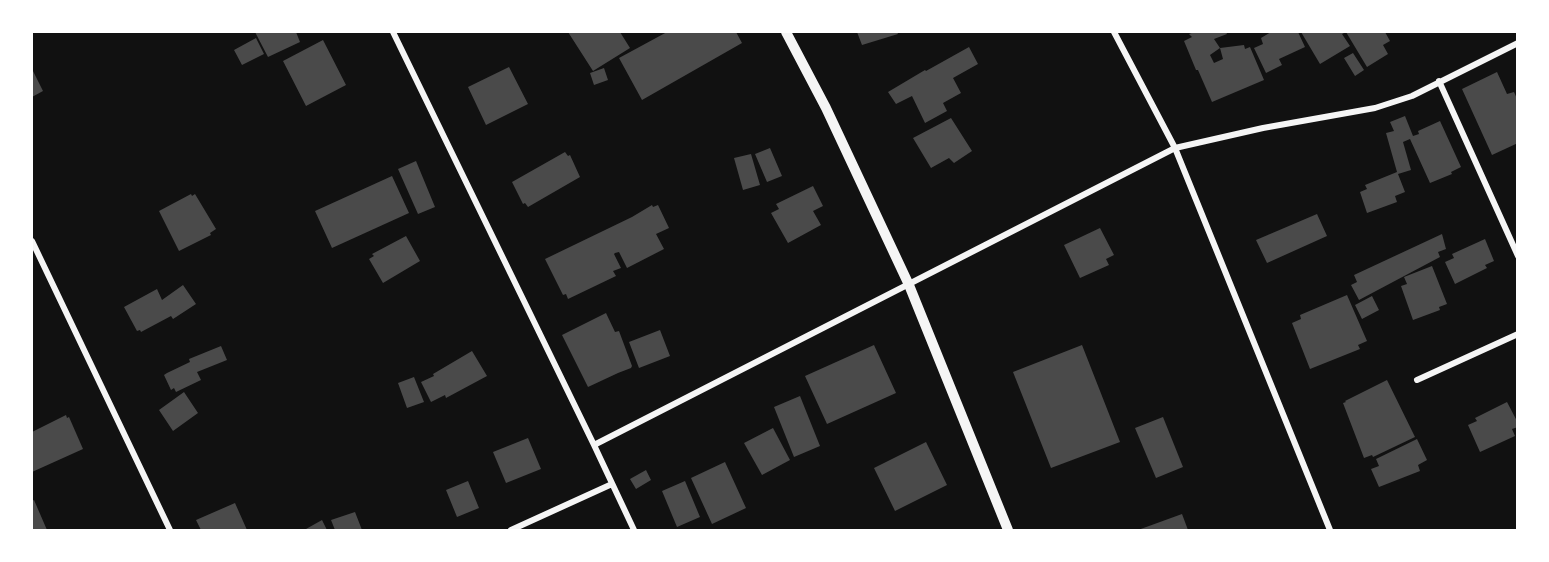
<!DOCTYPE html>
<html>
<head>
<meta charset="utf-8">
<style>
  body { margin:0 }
  #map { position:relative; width:1549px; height:562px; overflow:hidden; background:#111; font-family:Literata,serif }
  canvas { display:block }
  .frame { position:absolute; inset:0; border:33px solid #fff; pointer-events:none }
</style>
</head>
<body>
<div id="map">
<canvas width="1549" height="562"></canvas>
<div class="frame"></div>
</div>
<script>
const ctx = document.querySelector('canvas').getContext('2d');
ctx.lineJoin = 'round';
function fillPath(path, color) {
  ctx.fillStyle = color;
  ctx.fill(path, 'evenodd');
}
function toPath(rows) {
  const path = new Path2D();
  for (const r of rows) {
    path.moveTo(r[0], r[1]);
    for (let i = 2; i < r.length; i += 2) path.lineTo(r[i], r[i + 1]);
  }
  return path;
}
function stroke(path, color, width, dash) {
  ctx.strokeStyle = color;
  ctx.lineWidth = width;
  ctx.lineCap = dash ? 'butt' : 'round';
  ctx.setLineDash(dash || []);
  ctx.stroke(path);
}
const building = toPath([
  [255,32,296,32,300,42,268,57],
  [568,32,620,32,630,48,593,71],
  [667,32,736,32,742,43,642,100,619,58],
  [857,32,897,32,898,34,862,45],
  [1194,32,1226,32,1227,34,1214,39,1220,48,1210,55,1214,63,1223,59,1220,48,1244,45,1245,49,1250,47,1264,80,1212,102,1198,70,1196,70,1184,41,1192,37,1189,34],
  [1271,32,1298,32,1305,47,1279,59,1282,65,1266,73,1254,48,1263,44,1261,38],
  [1301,32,1385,32,1390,41,1383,45,1388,54,1367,67,1346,32,1342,34,1350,46,1320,64],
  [256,38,264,54,242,65,234,50],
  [323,40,346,85,306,106,283,61],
  [969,47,978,64,953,78,961,93,943,103,947,111,925,123,912,96,896,104,888,92,925,70,926,71],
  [1353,53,1364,70,1355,76,1344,58],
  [509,67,528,104,486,125,468,87],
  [604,68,608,80,594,85,590,73],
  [32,69,43,91,32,97],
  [1497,72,1507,94,1514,92,1518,101,1518,143,1492,155,1462,89],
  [1405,116,1413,136,1419,134,1418,131,1440,121,1461,167,1451,172,1452,174,1430,183,1410,139,1403,142,1411,170,1398,174,1405,192,1395,196,1397,202,1367,213,1360,192,1367,189,1365,185,1397,172,1386,133,1394,131,1390,122],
  [951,118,972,151,954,163,949,158,931,168,913,138],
  [770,148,782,176,767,182,755,154],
  [565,152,568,156,570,155,580,177,528,207,525,203,523,204,512,182],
  [751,154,760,185,743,190,734,158],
  [416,161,435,207,418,214,398,169],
  [392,176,409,213,332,248,315,211],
  [813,186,823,206,813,211,821,225,788,243,771,213,779,209,776,204],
  [191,194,192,196,195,194,216,229,210,233,211,235,179,251,159,211],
  [652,205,653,207,658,205,669,228,656,234,664,249,627,268,619,252,615,253,614,254,621,268,613,271,616,276,568,299,566,294,563,295,545,259,632,217],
  [1317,214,1327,236,1267,263,1256,240],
  [1100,228,1114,255,1106,259,1109,265,1080,278,1064,245],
  [1442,234,1446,249,1438,252,1440,257,1359,300,1351,285,1357,282,1354,275],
  [406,236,420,261,383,283,369,259,374,256,372,254],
  [1485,239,1494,261,1485,265,1487,268,1455,284,1445,262,1454,258,1452,254],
  [1432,266,1447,304,1439,307,1440,310,1413,320,1401,286,1407,284,1404,277],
  [183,285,196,304,173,319,171,316,141,332,140,330,137,331,124,307,157,289,162,300],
  [1347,295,1367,341,1358,345,1360,349,1310,369,1292,323,1301,319,1300,315],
  [1372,296,1379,310,1362,319,1355,305],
  [606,313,615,332,619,331,632,366,631,368,618,373,588,387,562,335],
  [660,330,670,356,639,368,629,342],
  [874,345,896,393,827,424,805,376],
  [1082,345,1120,442,1051,468,1013,372],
  [221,346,227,360,197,372,201,380,176,392,174,388,171,390,164,375,167,373,190,362,189,359],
  [472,351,487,376,446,398,445,395,431,402,421,382,434,376,433,374],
  [414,377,424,402,407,408,398,383],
  [1387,380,1415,437,1373,457,1372,455,1364,458,1343,403,1346,402,1345,401],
  [184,392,198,413,173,431,159,410],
  [800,396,820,446,794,457,774,407],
  [1507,402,1518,423,1518,427,1512,429,1515,436,1480,452,1468,425,1477,421,1475,418],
  [66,415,67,418,69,417,83,449,32,472,32,432],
  [1163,417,1183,467,1156,478,1135,428],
  [773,428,790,460,762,475,744,443],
  [528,438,541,469,506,483,493,452],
  [1417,439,1427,460,1418,465,1420,471,1379,487,1371,469,1379,466,1376,459],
  [926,442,947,485,895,511,874,468],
  [725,462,746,508,712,524,691,478],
  [646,470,651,480,636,489,630,479],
  [468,481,479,508,457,517,446,490],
  [685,481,700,517,677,527,662,491],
  [34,500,47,530,32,530,32,501],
  [235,503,247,530,201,530,196,520],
  [355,512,362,530,335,530,331,520],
  [1182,514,1188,530,1138,530],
  [322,520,327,530,307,530,306,529]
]);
const minor = toPath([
  [393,32,594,445,634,530],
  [1114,32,1175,148,1330,530],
  [1439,81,1518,256],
  [32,241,170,530],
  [1417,380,1518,334],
  [594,445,1175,148,1263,128,1375,108,1412,96,1518,43],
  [511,530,612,484]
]);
const tertiary = toPath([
  [786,32,826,108,909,285,1008,530]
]);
fillPath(building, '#4a4a4a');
stroke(minor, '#f5f5f5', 6);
stroke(tertiary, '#f5f5f5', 10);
</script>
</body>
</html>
